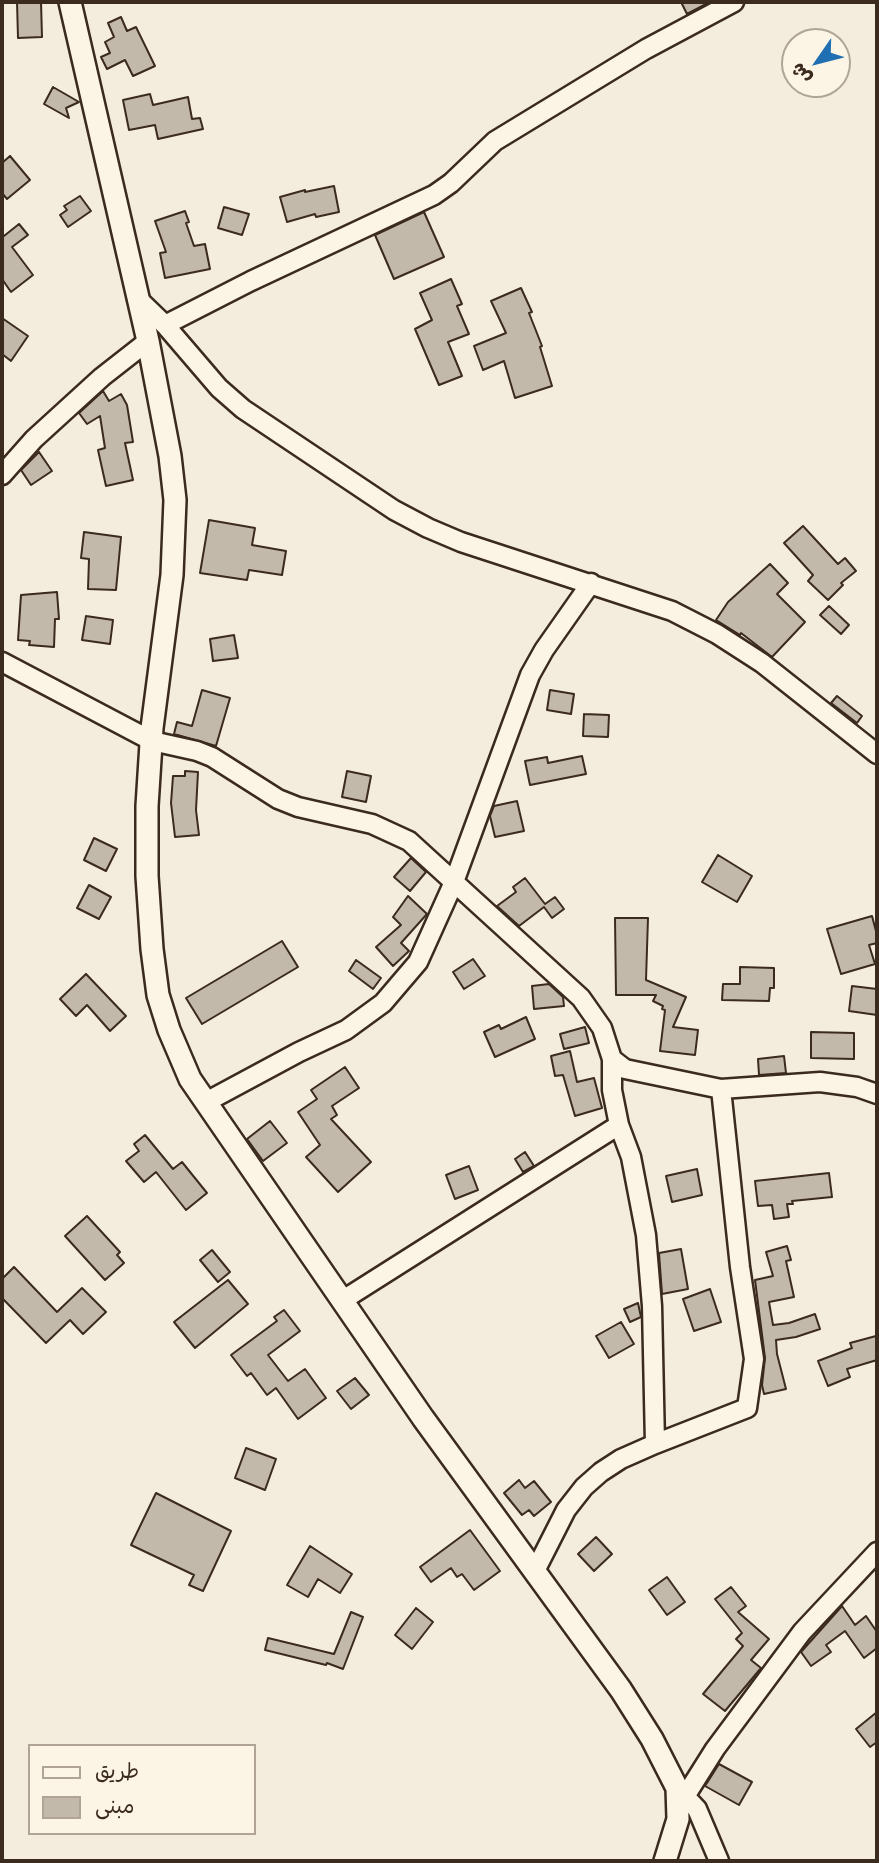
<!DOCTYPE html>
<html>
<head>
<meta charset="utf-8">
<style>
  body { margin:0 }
  #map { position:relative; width:879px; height:1863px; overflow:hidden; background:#f4eddd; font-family:Mali,"Playpen Sans Arabic",sans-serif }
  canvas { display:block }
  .frame { position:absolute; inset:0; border:4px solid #3b2a1e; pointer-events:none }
  .legend { position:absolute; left:28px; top:1744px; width:228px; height:91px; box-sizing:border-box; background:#fcf5e5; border:2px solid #afa495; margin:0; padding:9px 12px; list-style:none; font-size:21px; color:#3b2a1e }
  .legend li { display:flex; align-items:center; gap:14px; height:35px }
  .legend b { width:35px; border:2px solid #afa495 }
  .north { position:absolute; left:781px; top:28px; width:70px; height:70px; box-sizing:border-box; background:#fcf5e5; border:2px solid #afa495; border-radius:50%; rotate:235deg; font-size:19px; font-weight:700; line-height:28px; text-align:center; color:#3b2a1e }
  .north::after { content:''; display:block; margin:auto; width:24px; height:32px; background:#1f6fb2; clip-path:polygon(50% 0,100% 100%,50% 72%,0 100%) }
</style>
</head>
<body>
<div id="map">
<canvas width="879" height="1863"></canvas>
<div class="frame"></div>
<ul class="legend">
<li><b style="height:9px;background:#fcf5e5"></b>طريق</li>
<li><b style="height:19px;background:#c3b9aa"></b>مبنى</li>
</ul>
<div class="north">ش</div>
</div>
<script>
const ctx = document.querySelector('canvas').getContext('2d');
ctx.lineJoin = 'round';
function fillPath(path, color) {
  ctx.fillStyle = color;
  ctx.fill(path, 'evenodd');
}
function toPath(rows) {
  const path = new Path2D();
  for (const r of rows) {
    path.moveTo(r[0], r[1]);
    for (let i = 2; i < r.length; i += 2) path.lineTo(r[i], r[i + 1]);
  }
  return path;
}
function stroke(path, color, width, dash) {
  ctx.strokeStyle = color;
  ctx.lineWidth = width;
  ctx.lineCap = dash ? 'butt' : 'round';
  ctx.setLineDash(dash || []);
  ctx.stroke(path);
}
const building = toPath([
  [17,2,41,2,42,37,18,38,17,2],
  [681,2,710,2,687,14,681,2],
  [121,17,127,31,136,27,155,66,133,76,125,60,107,69,101,57,110,53,105,42,114,37,108,23,121,17],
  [53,87,79,102,66,108,69,118,44,104,53,87],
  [150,94,153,105,188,97,192,119,200,118,203,129,158,139,155,125,129,130,123,100,150,94],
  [10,156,30,180,7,199,2,193,2,163,10,156],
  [334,186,339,212,316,217,315,214,287,222,280,197,305,190,305,192,334,186],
  [80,196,91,211,68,227,60,215,67,210,64,206,80,196],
  [224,207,249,214,242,235,218,228,224,207],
  [185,211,189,222,186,223,194,246,205,244,210,269,165,278,160,253,166,252,155,221,185,211],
  [424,212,444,257,394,279,375,235,424,212],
  [19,224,28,235,12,247,33,275,11,292,2,279,2,233,4,236,19,224],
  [451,279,462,304,457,306,469,334,448,342,462,376,439,385,415,329,432,320,420,293,451,279],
  [521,288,532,312,529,313,542,346,540,347,552,386,515,398,504,361,483,370,474,346,506,333,491,301,521,288],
  [2,318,28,336,11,361,2,354,2,318],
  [103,391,109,401,121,394,127,405,133,442,125,443,133,480,106,486,98,450,105,448,100,416,87,424,79,413,103,391],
  [39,452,52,471,31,485,21,470,39,452],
  [209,520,255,528,252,545,286,551,282,575,249,570,247,580,200,573,209,520],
  [803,526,838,564,845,558,856,571,841,583,843,585,828,600,808,581,813,575,784,543,803,526],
  [84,532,121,537,116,590,88,589,89,559,81,558,84,532],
  [770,564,788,583,777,594,805,622,772,657,741,633,740,635,716,620,728,602,770,564],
  [57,592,59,619,55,619,54,647,29,645,30,641,18,640,21,595,57,592],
  [829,606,849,625,841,634,820,615,829,606],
  [86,616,113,620,110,644,82,640,86,616],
  [234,635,238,658,213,661,210,639,234,635],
  [202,690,230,698,216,746,174,734,177,722,192,726,202,690],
  [550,690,574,694,571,714,547,710,550,690],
  [837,696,862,716,857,723,831,703,837,696],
  [584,714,609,715,608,737,583,736,584,714],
  [582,756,586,774,530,785,525,761,547,757,548,763,582,756],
  [185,771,198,772,196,810,199,835,175,837,171,803,173,776,185,776,185,771],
  [347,771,371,776,366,802,342,797,347,771],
  [517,801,524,831,495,837,490,816,494,806,517,801],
  [94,838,117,849,106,871,84,860,94,838],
  [718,855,752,876,737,902,702,882,718,855],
  [411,858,426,872,410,891,394,877,411,858],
  [525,878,545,904,555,897,564,909,552,918,544,907,519,926,497,906,516,892,513,887,525,878],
  [89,885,111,897,99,919,77,908,89,885],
  [408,896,427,914,401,943,409,951,393,966,376,947,401,925,393,917,408,896],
  [872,916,877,935,877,943,869,945,875,964,841,974,827,929,872,916],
  [615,918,648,918,646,980,686,997,673,1027,698,1030,695,1055,660,1051,665,1010,662,1009,663,1006,653,1001,656,995,616,995,615,918],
  [282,941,298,967,202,1024,186,998,282,941],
  [473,959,485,976,464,989,453,972,473,959],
  [356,960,381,978,373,989,349,971,356,960],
  [740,967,774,968,774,988,770,988,769,1001,722,1000,723,984,740,984,740,967],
  [86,974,126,1016,110,1031,87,1005,76,1016,60,999,86,974],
  [549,984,563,997,564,1006,534,1009,532,986,549,984],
  [852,986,877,989,877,1015,849,1011,852,986],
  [526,1017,535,1039,495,1057,484,1032,499,1025,501,1029,526,1017],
  [585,1027,589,1043,564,1049,560,1034,585,1027],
  [811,1032,854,1033,854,1059,811,1058,811,1032],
  [570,1051,577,1082,594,1078,602,1108,575,1116,563,1075,555,1076,551,1056,570,1051],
  [784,1056,786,1073,759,1075,758,1059,784,1056],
  [345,1067,359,1088,332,1106,337,1115,331,1119,371,1162,338,1192,306,1157,320,1145,298,1112,317,1099,311,1090,345,1067],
  [270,1121,287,1143,263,1161,247,1139,270,1121],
  [145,1135,173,1169,182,1162,207,1193,186,1210,156,1172,144,1182,126,1161,139,1151,134,1144,145,1135],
  [525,1152,534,1166,523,1172,515,1159,525,1152],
  [469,1166,478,1190,455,1199,446,1175,469,1166],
  [697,1169,702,1195,672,1202,666,1176,697,1169],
  [829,1173,832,1197,792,1201,793,1204,787,1204,789,1217,774,1219,772,1205,758,1206,755,1181,829,1173],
  [87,1216,120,1252,117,1255,124,1263,105,1280,65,1236,87,1216],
  [787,1246,791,1260,786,1261,794,1297,769,1302,773,1325,789,1323,815,1314,820,1329,796,1337,776,1340,777,1354,786,1389,764,1394,762,1385,765,1358,755,1280,773,1276,766,1252,787,1246],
  [681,1249,688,1289,662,1294,659,1253,681,1249],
  [212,1250,230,1272,218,1282,200,1260,212,1250],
  [14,1267,57,1312,82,1288,106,1312,83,1334,70,1320,46,1343,2,1298,2,1279,14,1267],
  [228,1280,248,1304,195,1348,174,1322,228,1280],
  [710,1289,721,1322,694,1331,683,1299,710,1289],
  [638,1303,641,1317,630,1322,624,1309,638,1303],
  [284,1310,300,1331,268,1355,288,1381,305,1369,326,1398,298,1419,276,1388,267,1395,251,1373,247,1376,231,1355,277,1321,274,1317,284,1310],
  [621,1322,634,1344,609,1358,596,1336,621,1322],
  [876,1336,877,1360,847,1369,850,1377,828,1386,818,1361,852,1348,850,1343,876,1336],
  [355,1378,369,1395,351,1409,337,1391,355,1378],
  [246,1448,276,1459,265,1490,235,1478,246,1448],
  [519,1480,525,1488,534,1481,551,1502,534,1516,529,1510,522,1515,504,1493,519,1480],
  [156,1493,231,1531,203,1591,189,1585,194,1575,131,1545,156,1493],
  [470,1530,500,1571,474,1590,462,1574,457,1577,451,1568,431,1582,420,1567,470,1530],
  [596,1537,612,1554,594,1571,578,1554,596,1537],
  [310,1546,352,1574,340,1593,318,1579,308,1597,287,1585,310,1546],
  [667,1577,685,1602,667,1615,649,1590,667,1577],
  [731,1587,746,1606,738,1612,769,1639,751,1660,761,1668,725,1711,703,1694,743,1646,736,1639,742,1633,715,1599,731,1587],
  [842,1606,855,1625,866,1616,877,1632,877,1648,864,1658,845,1631,826,1645,831,1652,811,1666,801,1652,842,1606],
  [416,1608,433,1622,412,1649,395,1635,416,1608],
  [351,1612,363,1617,343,1669,327,1663,326,1665,265,1650,268,1638,334,1654,351,1612],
  [877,1712,877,1742,870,1747,856,1729,877,1712],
  [719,1764,752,1782,739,1805,705,1786,719,1764]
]);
const minor = toPath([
  [137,298,165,325,219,388,243,409,394,510,428,528,461,542,672,611,717,634,762,663,877,754],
  [165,325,251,281,434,195,451,183,495,141,646,49,734,2],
  [2,475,34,439,102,377,148,341],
  [2,662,152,741,197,751,212,757,278,799,298,807,372,824,409,841,581,998,602,1028,612,1059,625,1069,721,1089,820,1082,857,1087,877,1094],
  [612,1059,612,1090,619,1125,631,1157,646,1235,652,1306,655,1444],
  [206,1102,299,1052,346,1030,383,1003,418,962,454,882,530,675,544,650,591,583],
  [343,1300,619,1125],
  [535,1571,566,1510,584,1487,601,1472,621,1459,655,1444,747,1408,754,1359,740,1267,721,1089],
  [678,1789,697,1809,719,1861],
  [686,1795,715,1749,802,1632,877,1552]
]);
const tertiary = toPath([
  [70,2,148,341,170,456,175,500,172,575,152,728,147,806,147,876,152,949,158,995,169,1030,190,1079,423,1418,621,1690,652,1739,677,1788,678,1819,665,1861]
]);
fillPath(building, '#c3b9aa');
stroke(building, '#3b2a1e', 2);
stroke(minor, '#3b2a1e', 23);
stroke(tertiary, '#3b2a1e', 26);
stroke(minor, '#fcf5e5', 18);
stroke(tertiary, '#fcf5e5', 21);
</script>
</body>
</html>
